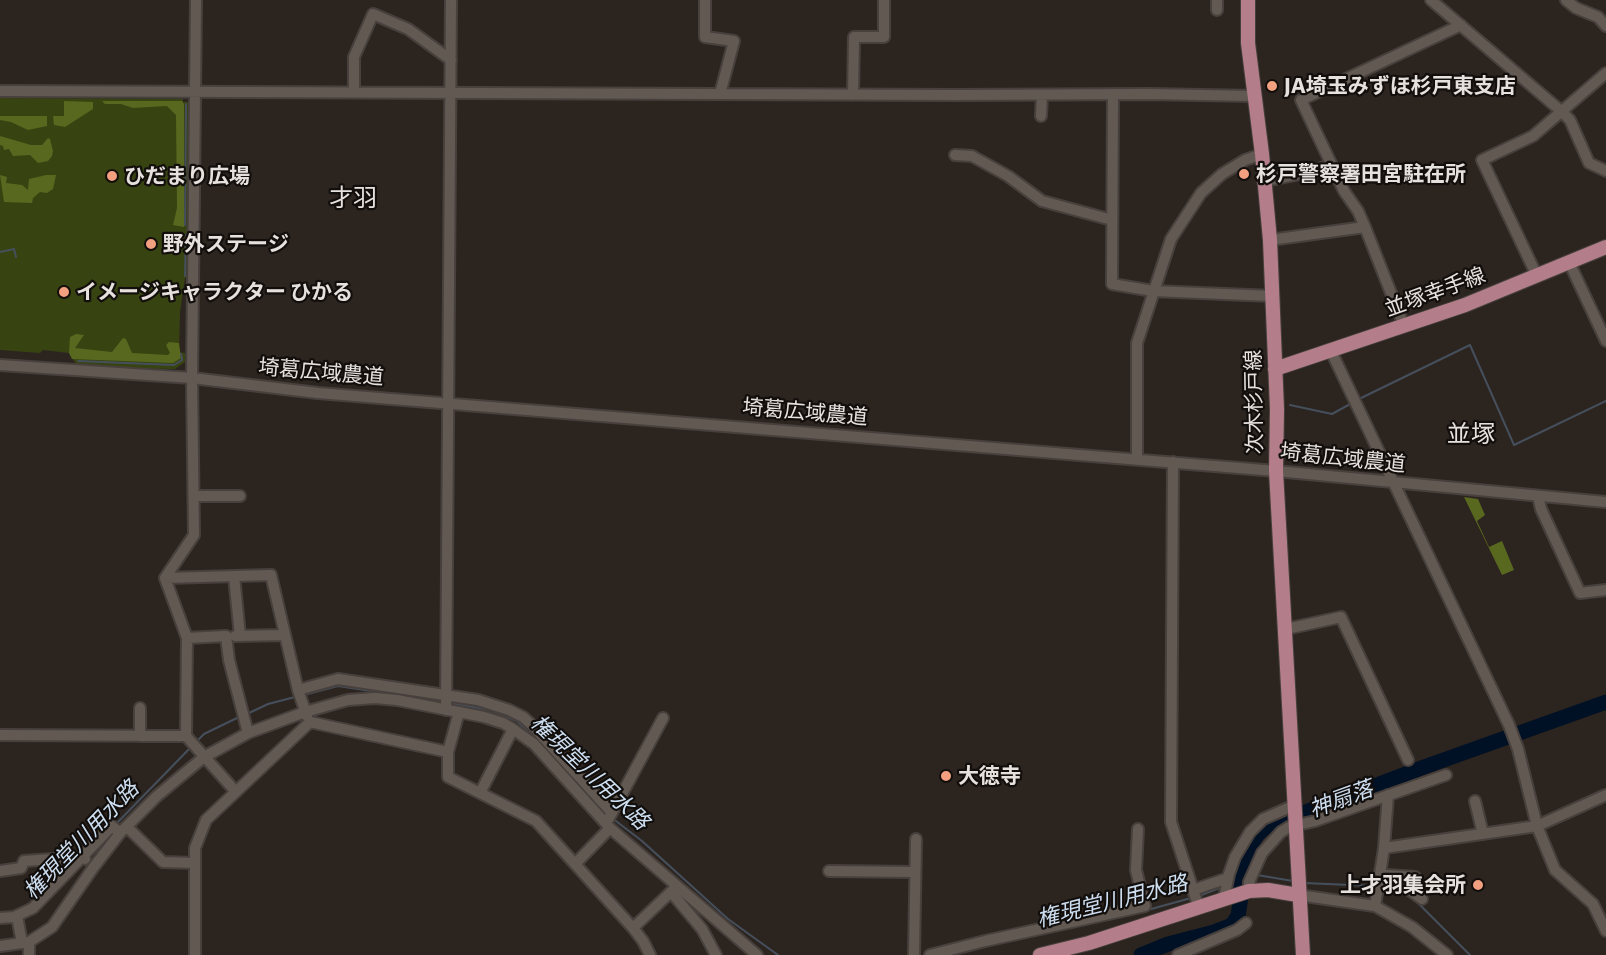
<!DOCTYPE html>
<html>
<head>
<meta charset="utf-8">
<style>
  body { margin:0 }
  canvas { display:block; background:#2c241f }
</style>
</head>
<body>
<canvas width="1606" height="955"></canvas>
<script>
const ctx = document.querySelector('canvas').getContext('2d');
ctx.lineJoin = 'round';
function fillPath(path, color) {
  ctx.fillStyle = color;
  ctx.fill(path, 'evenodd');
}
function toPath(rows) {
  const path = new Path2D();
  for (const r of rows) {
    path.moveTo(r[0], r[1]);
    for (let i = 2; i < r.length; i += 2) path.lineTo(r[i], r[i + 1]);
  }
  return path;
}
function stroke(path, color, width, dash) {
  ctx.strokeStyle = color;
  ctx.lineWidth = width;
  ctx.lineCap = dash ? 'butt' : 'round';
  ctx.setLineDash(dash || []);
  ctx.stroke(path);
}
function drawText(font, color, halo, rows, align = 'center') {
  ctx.font = font + ' Commissioner,"Noto Sans JP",sans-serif';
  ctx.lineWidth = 4.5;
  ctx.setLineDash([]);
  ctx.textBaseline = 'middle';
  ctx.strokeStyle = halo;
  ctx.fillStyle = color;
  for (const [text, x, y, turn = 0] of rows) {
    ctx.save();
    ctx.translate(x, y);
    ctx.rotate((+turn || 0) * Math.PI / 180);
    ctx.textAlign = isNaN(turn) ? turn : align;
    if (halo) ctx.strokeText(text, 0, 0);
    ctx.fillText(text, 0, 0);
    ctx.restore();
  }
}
const green = toPath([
  [0,98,183,99,183,102,189,102,188,278,185,278,180,312,179,352,185,353,185,362,175,369,117,368,76,364,69,353,43,350,40,353,0,350]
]);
const forest = toPath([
  [64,101,93,102,93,109,65,127,54,125,53,116,64,116],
  [102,101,182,101,184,104,184,227,173,225,177,208,176,115,167,106,133,108,121,104,105,104],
  [0,116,47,116,47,126,28,130,11,122,0,120],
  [0,136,31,145,42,145,48,138,50,139,53,151,52,156,48,161,38,163,30,155,13,156,9,149,4,150,3,146,0,145],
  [0,175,7,177,6,183,22,185,28,190,29,179,46,175,56,175,53,189,47,193,40,192,33,198,32,203,4,202],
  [76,334,84,335,75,348,112,352,123,338,126,339,132,353,168,355,170,353,166,345,169,342,179,343,181,358,173,363,72,359,69,353,70,337],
  [1464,497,1478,499,1485,515,1477,521,1489,547,1502,541,1514,570,1502,575]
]);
const stream = toPath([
  [185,225,186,104],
  [0,252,14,249,16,257],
  [185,276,186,235],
  [78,361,174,365,182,360,181,354],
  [1357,400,1470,345,1514,445,1606,401],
  [1290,405,1332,414,1352,403],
  [304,695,338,686,443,702],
  [449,703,490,710,517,721,535,738],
  [247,714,268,704,295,697],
  [539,742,560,765],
  [195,743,204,734,239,717],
  [588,795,597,804],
  [612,818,642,841,728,919,778,955],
  [116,824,191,747],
  [1257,875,1293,881],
  [1304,883,1374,886],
  [1230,884,1247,876],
  [1405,893,1419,904,1470,955],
  [1199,896,1222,887],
  [1144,911,1191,898],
  [1045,933,1130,915]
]);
const river = toPath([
  [1141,955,1168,944,1214,932,1232,925,1238,916,1241,897,1239,881,1254,841,1257,835,1266,827,1424,767,1606,702]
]);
const minor = toPath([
  [196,0,192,378,194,535,165,578,187,638,226,636,229,660,248,733],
  [705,0,705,37,734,41,720,94],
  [1217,0,1217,10],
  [1431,0,1561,111,1570,120,1589,163,1606,171],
  [1566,0,1576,8,1598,17,1606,26],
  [0,91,956,95,1148,94,1254,96],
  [354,92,354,57,373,14,408,29,451,60],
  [1113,94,1112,284,1153,291,1272,296],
  [853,95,854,37,884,37,884,0],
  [1041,116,1042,95],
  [955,155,972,156,1008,176,1042,201,1112,220],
  [1265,181,1310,172,1330,165],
  [1270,240,1365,227],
  [1569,262,1606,341],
  [1537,276,1482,160,1533,136,1606,73],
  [1404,326,1365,227,1358,211,1344,191,1301,100,1461,25],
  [1331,351,1509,725,1518,749,1537,826,1555,870,1593,904,1606,931],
  [0,365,192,378,318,393,1276,471,1606,502],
  [1137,459,1137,343,1171,239,1201,193,1222,174,1245,160,1262,154],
  [1173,462,1171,822,1199,908],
  [194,496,240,496],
  [1538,496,1541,509,1580,593,1606,590],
  [234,576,240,636],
  [165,578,271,575,298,690,307,716],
  [1286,629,1341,617,1408,760],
  [235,636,285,635],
  [298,690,338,679,478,700,509,710,523,717,533,726,612,813],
  [446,710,451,0],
  [459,712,448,752,448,777,536,821,633,928,643,941,650,955],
  [0,735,186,736,236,792],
  [140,736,140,708],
  [186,736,187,638],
  [480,793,513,729],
  [1475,801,1483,834],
  [609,818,663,718],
  [127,827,163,862,195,863],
  [1384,848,1388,795],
  [575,864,610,828],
  [0,871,21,868,24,861,83,857,85,859],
  [829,871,915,872],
  [1379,878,1408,889,1422,899],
  [1379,878,1386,875,1415,877],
  [1193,890,1228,878],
  [1249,891,1249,882,1262,853,1281,832,1289,827,1315,821,1446,775],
  [671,892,702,929,716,955],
  [1298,895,1375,906,1412,927,1447,955],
  [1224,898,1229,874,1235,857,1250,832,1263,819,1295,805],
  [1375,906,1384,848,1537,826,1606,795],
  [17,916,22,943],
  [0,918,14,917,33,908,112,826,120,833],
  [633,928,675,888],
  [0,946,29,942,52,927,93,868,120,833,157,796,204,757,248,733,305,712,348,700,375,698,397,700,484,717,503,723,513,729,534,744,610,828,757,955],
  [29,955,29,942],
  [195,955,195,848,206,820,310,722,448,752],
  [914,955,916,839],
  [930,955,985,941,1145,906,1136,870,1138,829],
  [1178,955,1237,930,1246,923]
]);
const major = toPath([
  [1248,0,1248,43,1262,154,1270,240,1277,409,1276,471,1303,955],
  [1275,369,1465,305,1606,247],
  [1040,955,1089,943,1249,891,1268,890,1298,895]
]);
const markers = [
  [1272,86,6,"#f2a080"],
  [1244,174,6,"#f2a080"],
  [112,176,6,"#f2a080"],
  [151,244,6,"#f2a080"],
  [64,292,6,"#f2a080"],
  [946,776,6,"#f2a080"],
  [1478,885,6,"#f2a080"]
];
const poiNames = [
  ["JA埼玉みずほ杉戸東支店",1284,86],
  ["杉戸警察署田宮駐在所",1256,174],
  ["ひだまり広場",124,176],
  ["野外ステージ",163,244],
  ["イメージキャラクター ひかる",76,292],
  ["大徳寺",958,776],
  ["上才羽集会所",1466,885,"right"]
];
const streetNames = [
  ["並塚幸手線",1435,292,-20],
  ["埼葛広域農道",321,372,5],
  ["次木杉戸線",1254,402,-91],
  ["埼葛広域農道",805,412,5],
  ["埼葛広域農道",1343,458,6]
];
const waterNames = [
  ["権現堂川用水路",590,772,44],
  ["神扇落",1341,799,-20],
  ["権現堂川用水路",81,840,-46],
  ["権現堂川用水路",1112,901,-14]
];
const quarterNames = [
  ["才羽",353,198],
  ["並塚",1471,434]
];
fillPath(green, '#384312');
fillPath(forest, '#58681e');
stroke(stream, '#454f5c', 2);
stroke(river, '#001125', 15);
stroke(minor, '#47403c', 14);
stroke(major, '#47403c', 16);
stroke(minor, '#625953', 10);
stroke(major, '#b37e8a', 14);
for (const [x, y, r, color] of markers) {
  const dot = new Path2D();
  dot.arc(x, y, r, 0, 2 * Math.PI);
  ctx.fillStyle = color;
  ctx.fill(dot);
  stroke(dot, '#120e0c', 2);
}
drawText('bold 21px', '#e7e1de', '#120e0c', poiNames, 'left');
drawText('21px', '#e7e1de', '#120e0c', streetNames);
drawText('italic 22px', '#cddef0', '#120e0c', waterNames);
drawText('24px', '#e7e1de', '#120e0c', quarterNames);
</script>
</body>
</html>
